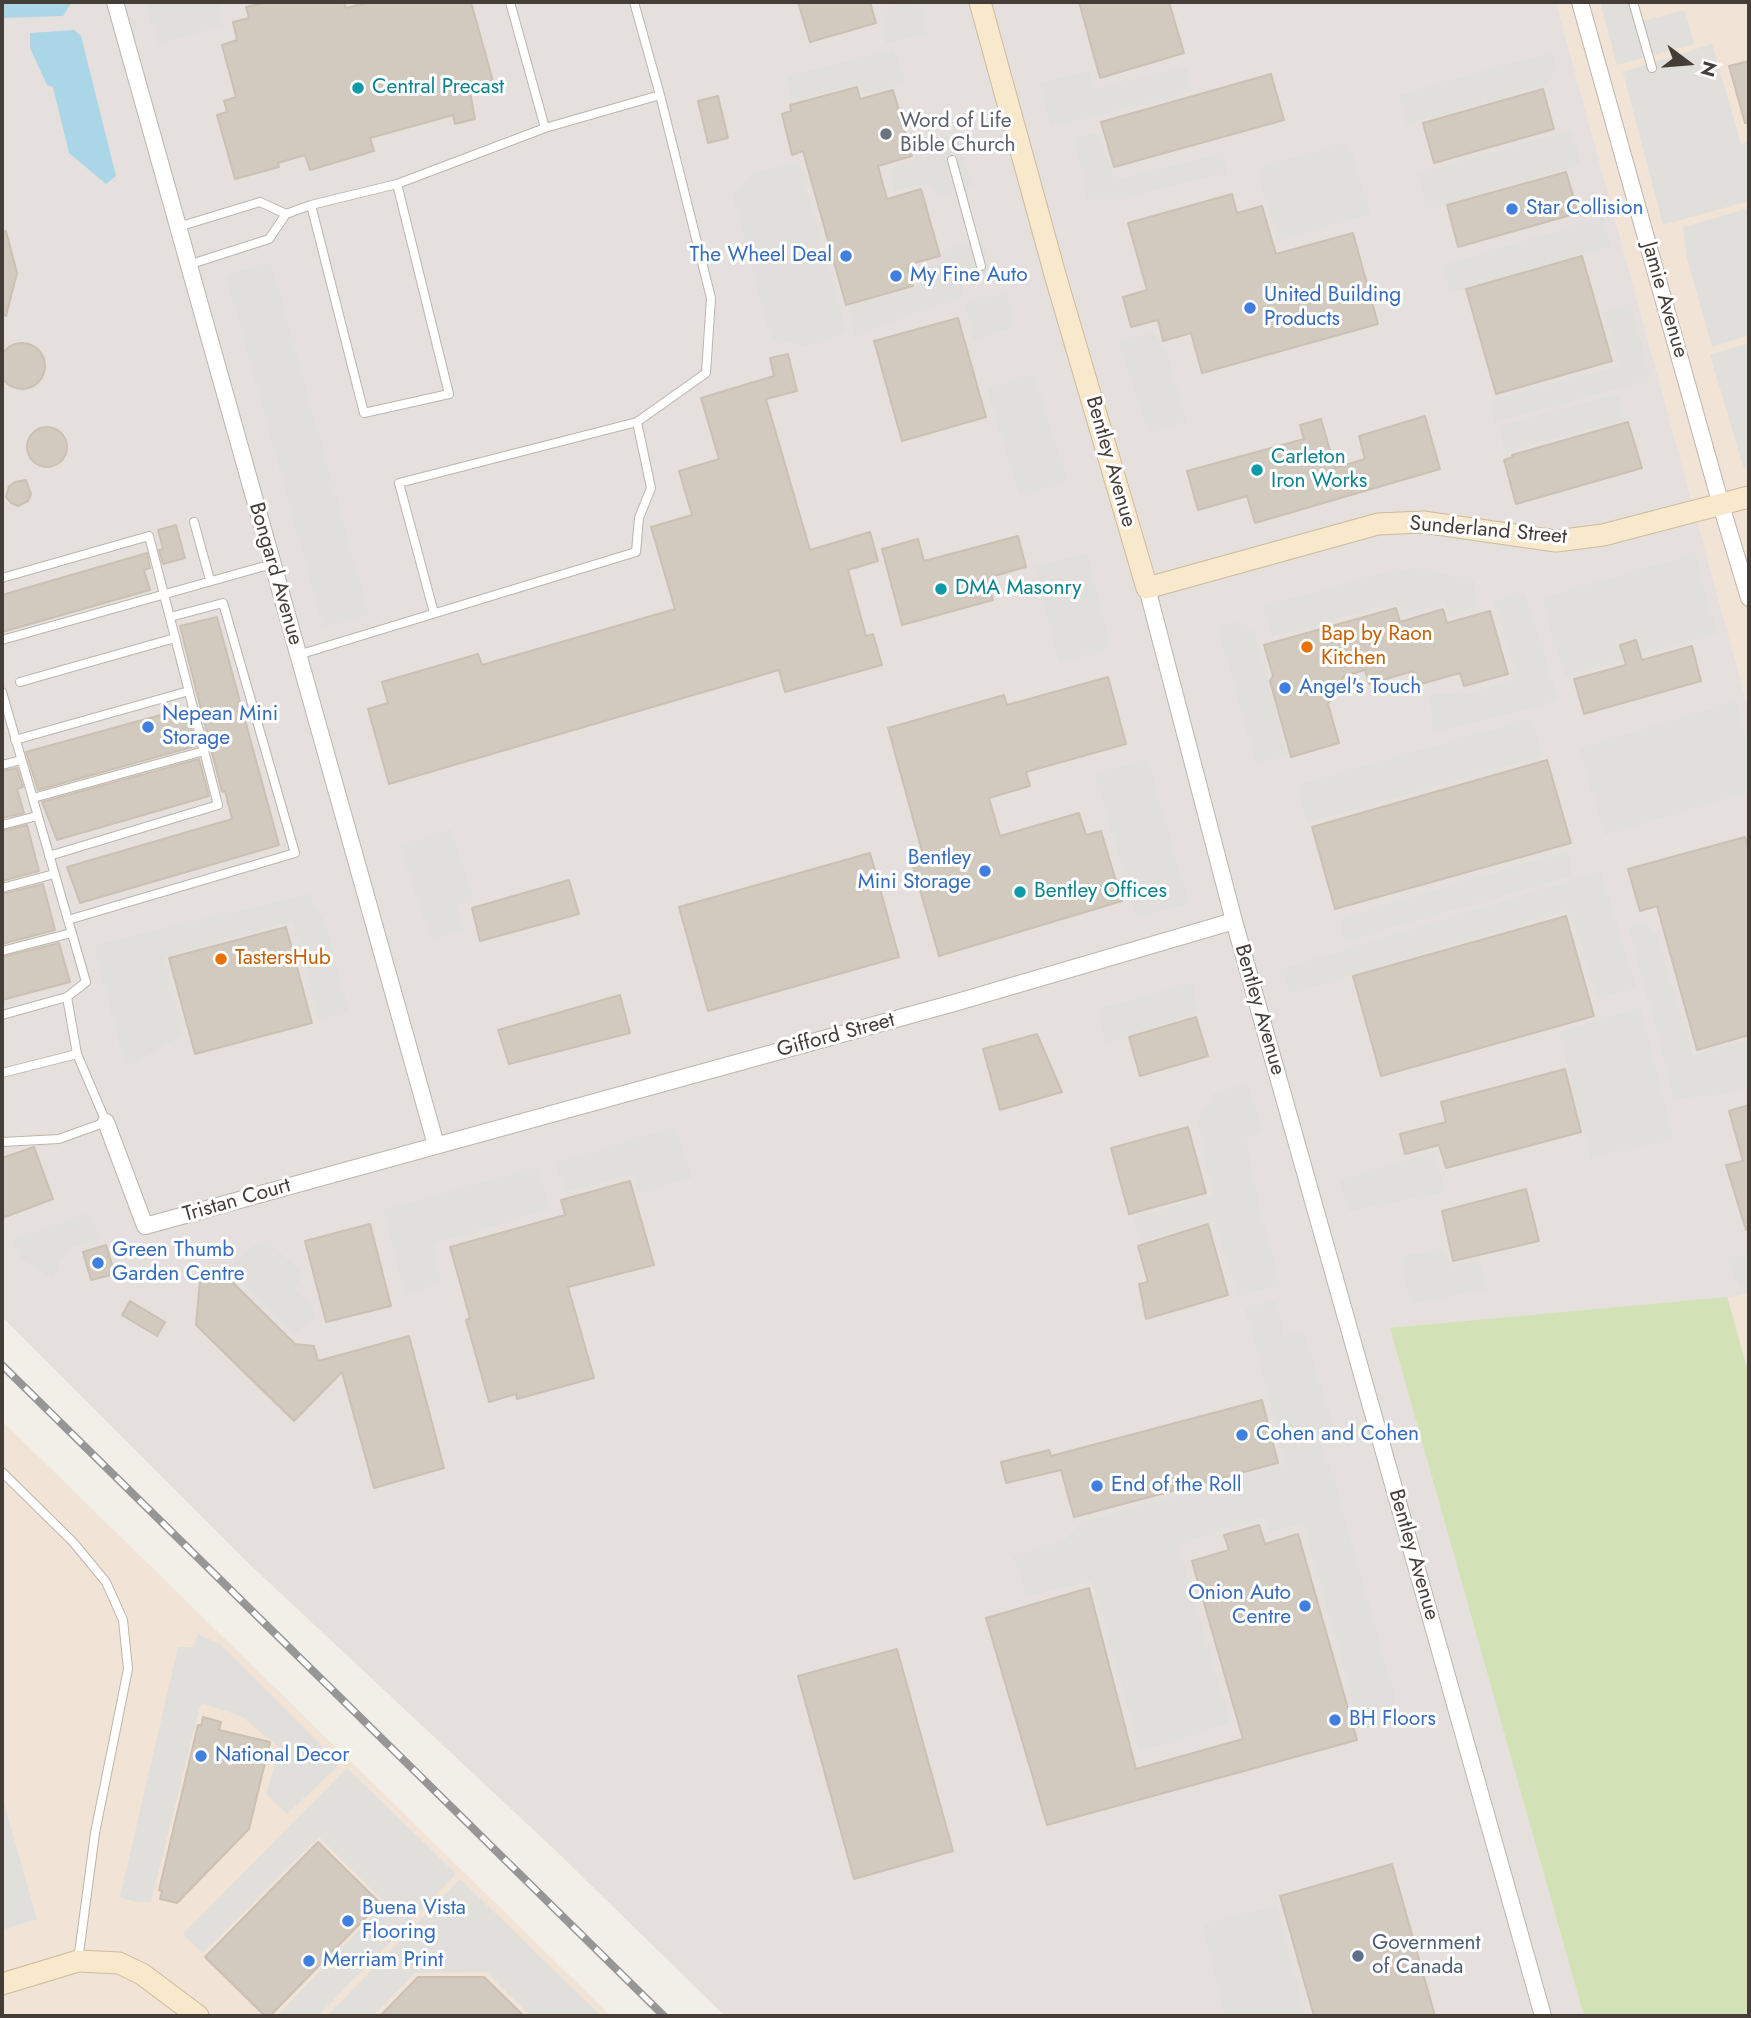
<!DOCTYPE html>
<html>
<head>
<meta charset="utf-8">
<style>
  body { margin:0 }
  #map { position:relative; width:1751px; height:2018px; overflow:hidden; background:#f2eee8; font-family:Jost,sans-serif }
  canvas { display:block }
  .frame { position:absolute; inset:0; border:4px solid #453e38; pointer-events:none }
  .north { position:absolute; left:1653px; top:28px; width:70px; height:70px; -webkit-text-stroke:5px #fff; paint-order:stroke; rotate:106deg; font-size:19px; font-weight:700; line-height:28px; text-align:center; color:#453e38 }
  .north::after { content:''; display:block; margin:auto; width:24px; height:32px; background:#453e38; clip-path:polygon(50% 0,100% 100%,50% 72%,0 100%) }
</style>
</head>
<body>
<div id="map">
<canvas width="1751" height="2018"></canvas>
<div class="frame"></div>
<div class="north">N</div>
</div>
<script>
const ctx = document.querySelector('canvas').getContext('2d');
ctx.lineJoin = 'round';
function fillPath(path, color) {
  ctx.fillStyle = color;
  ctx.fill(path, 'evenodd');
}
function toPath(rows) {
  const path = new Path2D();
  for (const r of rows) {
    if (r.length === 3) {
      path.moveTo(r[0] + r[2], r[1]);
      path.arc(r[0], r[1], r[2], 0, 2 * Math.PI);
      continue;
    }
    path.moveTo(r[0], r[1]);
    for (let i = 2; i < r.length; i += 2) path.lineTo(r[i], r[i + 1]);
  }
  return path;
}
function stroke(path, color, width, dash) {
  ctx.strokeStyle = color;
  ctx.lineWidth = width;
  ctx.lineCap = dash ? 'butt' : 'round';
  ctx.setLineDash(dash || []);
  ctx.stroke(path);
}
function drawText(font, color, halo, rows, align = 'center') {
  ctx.font = font + ' Jost,sans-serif';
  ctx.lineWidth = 6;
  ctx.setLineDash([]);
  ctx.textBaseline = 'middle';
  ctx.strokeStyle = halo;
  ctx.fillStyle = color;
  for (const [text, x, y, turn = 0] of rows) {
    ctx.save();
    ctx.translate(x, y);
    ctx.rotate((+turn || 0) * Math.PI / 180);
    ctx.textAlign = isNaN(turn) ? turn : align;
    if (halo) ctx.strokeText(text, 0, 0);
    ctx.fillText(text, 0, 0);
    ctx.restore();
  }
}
const commercial = toPath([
  [1556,2,1749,2,1749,711],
  [1749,1293,1749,1374,1727,1297],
  [2,1421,611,2016,2,2016]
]);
const industrial = toPath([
  [2,2,1556,2,1749,711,1749,1293,1728,1298,1749,1374,1749,2016,725,2016,556,1851,245,1560,2,1317]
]);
const green = toPath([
  [1727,1297,1749,1376,1749,2016,1584,2016,1390,1328]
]);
const parking = toPath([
  [145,2,219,2,224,24,159,45],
  [910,2,925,10,926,34,886,44,879,11],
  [1600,2,1636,2,1641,21,1685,10,1694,44,1617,65],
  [1712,44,1741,144,1749,142,1749,201,1663,225,1623,72],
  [893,49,906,83,863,94,859,84,793,101,786,77],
  [1552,52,1556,68,1547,85,1407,125,1399,95],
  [1186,67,1192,92,1050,127,1039,83,1089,71,1094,90],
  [1572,129,1581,164,1429,209,1417,174],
  [1098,133,1114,180,1223,153,1227,173,1116,199,1087,199,1074,137],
  [956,134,973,185,938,197,930,183,895,191,889,169,915,160,915,145],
  [1349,142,1370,214,1277,240,1257,168],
  [800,163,847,332,805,346,771,339,733,196,753,172],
  [1749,208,1749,335,1712,347,1687,259,1683,227],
  [1603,217,1611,246,1450,293,1442,266],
  [984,239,990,273,964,283,962,296,855,335,849,307,917,287,916,270,943,263,944,250],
  [271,262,369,614,323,627,226,275],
  [1006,293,1013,312,1011,328,973,340,965,302],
  [1630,305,1651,379,1495,422,1489,401,1618,366,1604,313],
  [1153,331,1166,352,1187,421,1148,433,1118,342],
  [1749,343,1749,468,1744,469,1710,355],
  [1034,374,1067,480,1019,496,987,389],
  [1618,394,1625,420,1505,452,1499,426],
  [1087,553,1111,648,1059,662,1034,567],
  [1695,554,1717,633,1564,676,1542,598],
  [1414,568,1474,580,1477,607,1451,617,1445,603,1402,614,1395,603,1272,637,1263,606,1381,574],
  [1525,592,1558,700,1525,710,1433,732,1430,693,1468,695,1516,678,1494,602],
  [1235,622,1256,633,1287,754,1256,764,1217,625],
  [1736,701,1749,747,1749,791,1605,835,1579,749],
  [1533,718,1543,756,1308,823,1297,785],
  [1148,759,1189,903,1137,918,1095,774],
  [451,829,474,899,456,905,463,929,431,940,400,846],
  [1569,851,1571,876,1344,941,1341,931,1344,917],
  [1601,872,1636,987,1597,999,1569,909,1290,994,1282,969],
  [309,894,325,923,349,1011,318,1019,293,921,165,957,184,1035,125,1067,94,945],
  [1644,923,1657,935,1693,1055,1749,1040,1749,1086,1727,1094,1674,1099,1629,928],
  [1193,983,1198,1013,1107,1044,1097,1009],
  [1640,1008,1674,1138,1590,1158,1559,1032],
  [1248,1083,1262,1131,1246,1140,1261,1214,1281,1284,1237,1297,1214,1221,1140,1242,1134,1218,1213,1194,1197,1122,1213,1094],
  [675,1127,692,1178,638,1193,633,1175,565,1192,556,1163],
  [1436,1151,1445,1192,1349,1211,1339,1181],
  [539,1167,549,1209,436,1243,440,1283,406,1295,383,1210],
  [89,1213,101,1240,69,1248,52,1278,19,1257,13,1240],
  [269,1242,303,1274,294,1289,313,1306,314,1317,294,1334,229,1269,253,1246],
  [1444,1250,1451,1266,1479,1260,1487,1289,1410,1304,1400,1256],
  [1749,1254,1749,1286,1740,1288,1726,1260],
  [1277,1300,1284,1337,1304,1331,1334,1429,1318,1439,1334,1479,1395,1697,1385,1724,1361,1729,1303,1523,1268,1532,1264,1517,1178,1544,1230,1723,1140,1751,1092,1581,1027,1596,1013,1556,1062,1542,1081,1523,1286,1465,1245,1309],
  [198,1634,220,1644,340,1764,287,1814,266,1794,280,1748,241,1716,201,1703,151,1902,136,1902,120,1897,178,1647,193,1647],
  [347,1768,456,1874,318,2016,277,2016,385,1903,319,1837,203,1953,183,1934],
  [2,1796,37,1919,2,1930],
  [460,1879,601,2016,531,2016,486,1972,415,1973,373,2016,327,2016],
  [1277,1905,1305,2016,1225,2016,1202,1924]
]);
const water = toPath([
  [2,2,69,2,70,5,63,16,2,18],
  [74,30,81,36,116,176,106,184,69,153,53,87,47,85,30,48,30,33]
]);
const building = toPath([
  [267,2,344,2,346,8,369,2,471,2,494,85,470,92,475,119,455,124,453,115,370,138,374,151,310,170,305,155,278,163,279,167,235,179,217,115,227,112,224,101,236,97,222,45,237,40,233,22,249,18,246,7,267,2],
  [798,2,870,2,876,23,810,42,798,2],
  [1079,2,1169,2,1184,53,1100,78,1079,2],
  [1749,61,1749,123,1745,123,1729,66,1749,61],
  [1271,74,1284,120,1114,167,1101,122,1271,74],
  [857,87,860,99,893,90,912,156,878,166,887,199,921,189,940,256,907,265,913,286,846,305,803,151,792,155,782,114,791,111,790,105,857,87],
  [1543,89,1554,129,1434,163,1423,123,1543,89],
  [718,96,728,138,708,143,698,101,718,96],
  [1566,172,1578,213,1458,247,1447,205,1566,172],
  [1232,194,1237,213,1262,206,1276,254,1353,233,1378,324,1202,373,1191,333,1163,341,1158,320,1131,327,1123,297,1147,290,1128,223,1232,194],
  [2,231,6,231,17,273,6,316,2,315,2,231],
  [1582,256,1612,361,1496,394,1466,289,1582,256],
  [958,318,986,417,902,441,874,341,958,318],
  [22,366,23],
  [788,354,797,391,766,399,810,550,870,532,878,561,848,570,866,636,873,634,882,665,785,692,779,670,389,784,368,709,388,703,382,682,478,654,482,665,675,609,651,527,692,515,679,471,719,459,701,398,774,376,770,358,788,354],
  [1425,416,1440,469,1255,523,1247,496,1198,510,1187,471,1304,439,1300,425,1321,419,1335,468,1365,459,1359,436,1425,416],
  [1628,422,1642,468,1516,504,1504,460,1513,457,1512,455,1628,422],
  [47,447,20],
  [26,480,31,494,28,501,18,506,11,503,6,497,9,486,15,482,26,480],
  [176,525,185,558,163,564,159,550,163,549,158,530,176,525],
  [1018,536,1026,567,987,578,993,600,902,625,882,549,918,539,924,561,1018,536],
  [147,553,150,568,144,570,150,590,2,632,2,595,147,553],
  [1396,608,1400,622,1443,609,1447,623,1490,611,1508,674,1464,686,1460,673,1417,685,1413,671,1369,684,1365,670,1344,676,1328,704,1339,743,1291,757,1270,681,1273,676,1264,645,1396,608],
  [217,617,279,845,80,903,67,867,232,819,225,791,222,792,180,626,217,617],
  [1636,640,1642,660,1692,646,1701,681,1584,714,1574,679,1626,665,1620,645,1636,640],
  [1108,677,1126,744,1026,772,1030,786,989,798,1000,836,1079,813,1086,835,1101,831,1122,901,939,956,912,862,924,858,888,728,1004,695,1007,705,1108,677],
  [186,708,196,746,38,790,26,752,186,708],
  [199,759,209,796,57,840,42,802,199,759],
  [1547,760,1571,843,1335,909,1312,827,1547,760],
  [17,768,23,787,17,789,24,813,2,818,2,771,17,768],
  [27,825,39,871,2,881,2,831,27,825],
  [1745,837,1749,853,1749,1035,1697,1050,1657,906,1640,911,1628,869,1745,837],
  [870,853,899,957,708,1011,679,907,870,853],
  [569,880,579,914,480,941,472,908,569,880],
  [43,884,55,930,2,944,2,894,43,884],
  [1566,916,1594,1016,1381,1076,1353,976,1566,916],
  [286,927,312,1023,195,1054,169,958,286,927],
  [59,943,70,982,2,1000,2,957,59,943],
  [620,995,630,1033,509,1064,498,1030,620,995],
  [1196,1017,1208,1056,1140,1076,1129,1037,1196,1017],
  [1037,1034,1062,1092,1000,1110,983,1049,1037,1034],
  [1565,1069,1581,1132,1446,1168,1439,1145,1405,1154,1400,1134,1446,1122,1441,1102,1565,1069],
  [1749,1105,1749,1229,1746,1230,1726,1165,1743,1161,1729,1111,1749,1105],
  [1188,1127,1206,1193,1129,1214,1111,1148,1188,1127],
  [34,1147,53,1199,2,1218,2,1158,34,1147],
  [630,1181,654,1265,568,1287,594,1378,517,1399,516,1394,489,1402,466,1320,470,1318,450,1247,565,1215,561,1200,630,1181],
  [1526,1189,1539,1241,1453,1261,1442,1211,1526,1189],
  [370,1224,391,1306,326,1322,305,1241,370,1224],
  [1208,1224,1228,1295,1146,1319,1139,1284,1148,1282,1138,1246,1208,1224],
  [106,1245,115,1274,91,1280,83,1252,106,1245],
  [201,1269,221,1271,295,1344,314,1346,318,1361,409,1336,444,1468,374,1488,342,1372,294,1421,196,1325,201,1269],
  [130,1301,165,1322,157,1336,122,1315,130,1301],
  [1262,1400,1278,1463,1074,1517,1061,1470,1006,1483,1001,1462,1049,1450,1051,1456,1262,1400],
  [1259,1525,1265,1544,1298,1534,1357,1740,1047,1825,986,1618,1089,1588,1136,1769,1243,1739,1192,1561,1229,1550,1224,1535,1259,1525],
  [897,1649,953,1851,854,1879,798,1676,897,1649],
  [203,1717,221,1722,219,1730,270,1742,249,1829,177,1903,160,1899,162,1891,159,1890,198,1725,201,1726,203,1717],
  [318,1842,380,1903,270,2016,265,2016,205,1957,318,1842],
  [1392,1864,1435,2016,1314,2016,1280,1896,1392,1864],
  [418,1977,484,1977,524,2016,380,2016,418,1977]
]);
const lane = toPath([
  [510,2,545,128],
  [634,2,660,95],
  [1633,2,1652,68],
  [952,160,981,266],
  [311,205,364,413,449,394,397,184],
  [178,227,260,202,286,214],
  [188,265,269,239,286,214,311,205,397,184,545,128,660,95,711,298,706,373,637,422],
  [194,522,210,580],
  [2,578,149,536,218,805,49,856],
  [2,640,272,564],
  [298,655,636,552,639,518,651,488,637,422,399,483,434,613],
  [20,682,175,638],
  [2,692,86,982,67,997,77,1054],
  [15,740,189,691],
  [2,765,21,760],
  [33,798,204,751],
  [2,825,37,816],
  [2,888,54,874],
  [68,920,295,853,223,603,170,617],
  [2,951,71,933],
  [2,1015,67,997],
  [2,1073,77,1054,106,1122,59,1139,2,1142],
  [2,1472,73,1542,106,1582,123,1620,128,1669,95,1833,78,1961]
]);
const street = toPath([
  [115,2,436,1145],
  [1580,2,1721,505,1749,598],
  [1147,588,1234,921,1543,2016],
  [106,1122,145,1226,954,1003,1234,921]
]);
const secondary = toPath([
  [980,2,1056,278,1147,588,1378,524,1423,522,1556,541,1603,535,1749,497],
  [2,1984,78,1961,119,1963,142,1974,198,2016]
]);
const rail = toPath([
  [2,1365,664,2016]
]);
const markers = [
  [358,88,7,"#0f9aa8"],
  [886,134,7,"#6b7280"],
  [1512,209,7,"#3f7fe0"],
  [846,256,7,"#3f7fe0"],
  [896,276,7,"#3f7fe0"],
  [1250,308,7,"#3f7fe0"],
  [1257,470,7,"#0f9aa8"],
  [941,589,7,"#0f9aa8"],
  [1307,647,7,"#e8710a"],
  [1285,688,7,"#3f7fe0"],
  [148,727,7,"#3f7fe0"],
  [985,871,7,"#3f7fe0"],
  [1020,892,7,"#0f9aa8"],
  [221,959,7,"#e8710a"],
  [98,1263,7,"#3f7fe0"],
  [1242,1435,7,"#3f7fe0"],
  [1097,1486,7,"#3f7fe0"],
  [1305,1606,7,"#3f7fe0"],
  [1335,1720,7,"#3f7fe0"],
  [201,1756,7,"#3f7fe0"],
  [348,1921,7,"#3f7fe0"],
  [1358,1956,7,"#5c6f8a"],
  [309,1961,7,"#3f7fe0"]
];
const cultureNames = [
  ["Central Precast",372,88],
  ["Carleton",1271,458],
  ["Iron Works",1271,482],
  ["DMA Masonry",955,589],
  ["Bentley Offices",1034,892]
];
const worshipNames = [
  ["Word of Life",900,122],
  ["Bible Church",900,146]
];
const shopNames = [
  ["Star Collision",1526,209],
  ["The Wheel Deal",832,256,"right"],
  ["My Fine Auto",910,276],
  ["United Building",1264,296],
  ["Products",1264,320],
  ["Angel's Touch",1299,688],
  ["Nepean Mini",162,715],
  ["Storage",162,739],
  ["Bentley",971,859,"right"],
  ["Mini Storage",971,883,"right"],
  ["Green Thumb",112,1251],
  ["Garden Centre",112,1275],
  ["Cohen and Cohen",1256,1435],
  ["End of the Roll",1111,1486],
  ["Onion Auto",1291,1594,"right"],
  ["Centre",1291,1618,"right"],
  ["BH Floors",1349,1720],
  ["National Decor",215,1756],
  ["Buena Vista",362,1909],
  ["Flooring",362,1933],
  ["Merriam Print",323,1961]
];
const streetNames = [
  ["Jamie Avenue",1664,300,74],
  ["Bentley Avenue",1110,462,74],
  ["Sunderland Street",1488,531,5],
  ["Bongard Avenue",275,574,74],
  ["Bentley Avenue",1259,1010,74],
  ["Gifford Street",836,1036,-15],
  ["Tristan Court",237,1201,-16],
  ["Bentley Avenue",1413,1555,74]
];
const foodNames = [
  ["Bap by Raon",1321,635],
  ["Kitchen",1321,659],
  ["TastersHub",235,959]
];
const serviceNames = [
  ["Government",1372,1944],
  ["of Canada",1372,1968]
];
fillPath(commercial, '#f1e3d6');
fillPath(industrial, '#e5e0dd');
fillPath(green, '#d3e2b6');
fillPath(parking, '#e1dfdc');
fillPath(water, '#abd6e8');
fillPath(building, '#d2c9bf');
stroke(building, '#ccc0b3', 2);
stroke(lane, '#bcb5ac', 10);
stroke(street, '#bcb5ac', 18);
stroke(secondary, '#ccbb9d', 23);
stroke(lane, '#fff', 8);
stroke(street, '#fff', 16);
stroke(secondary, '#f8e9cc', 21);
stroke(rail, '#969696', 8);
stroke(rail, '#fff', 5, [16]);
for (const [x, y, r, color] of markers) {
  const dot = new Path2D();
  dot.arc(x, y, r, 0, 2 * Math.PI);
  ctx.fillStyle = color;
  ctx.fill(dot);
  stroke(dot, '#fff', 2.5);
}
drawText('21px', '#0d838f', '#fff', cultureNames, 'left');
drawText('21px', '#5b616d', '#fff', worshipNames, 'left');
drawText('21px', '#366cbe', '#fff', shopNames, 'left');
drawText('21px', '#453e38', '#fff', streetNames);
drawText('21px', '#c56008', '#fff', foodNames, 'left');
drawText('21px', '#4e5e75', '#fff', serviceNames, 'left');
</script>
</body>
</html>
